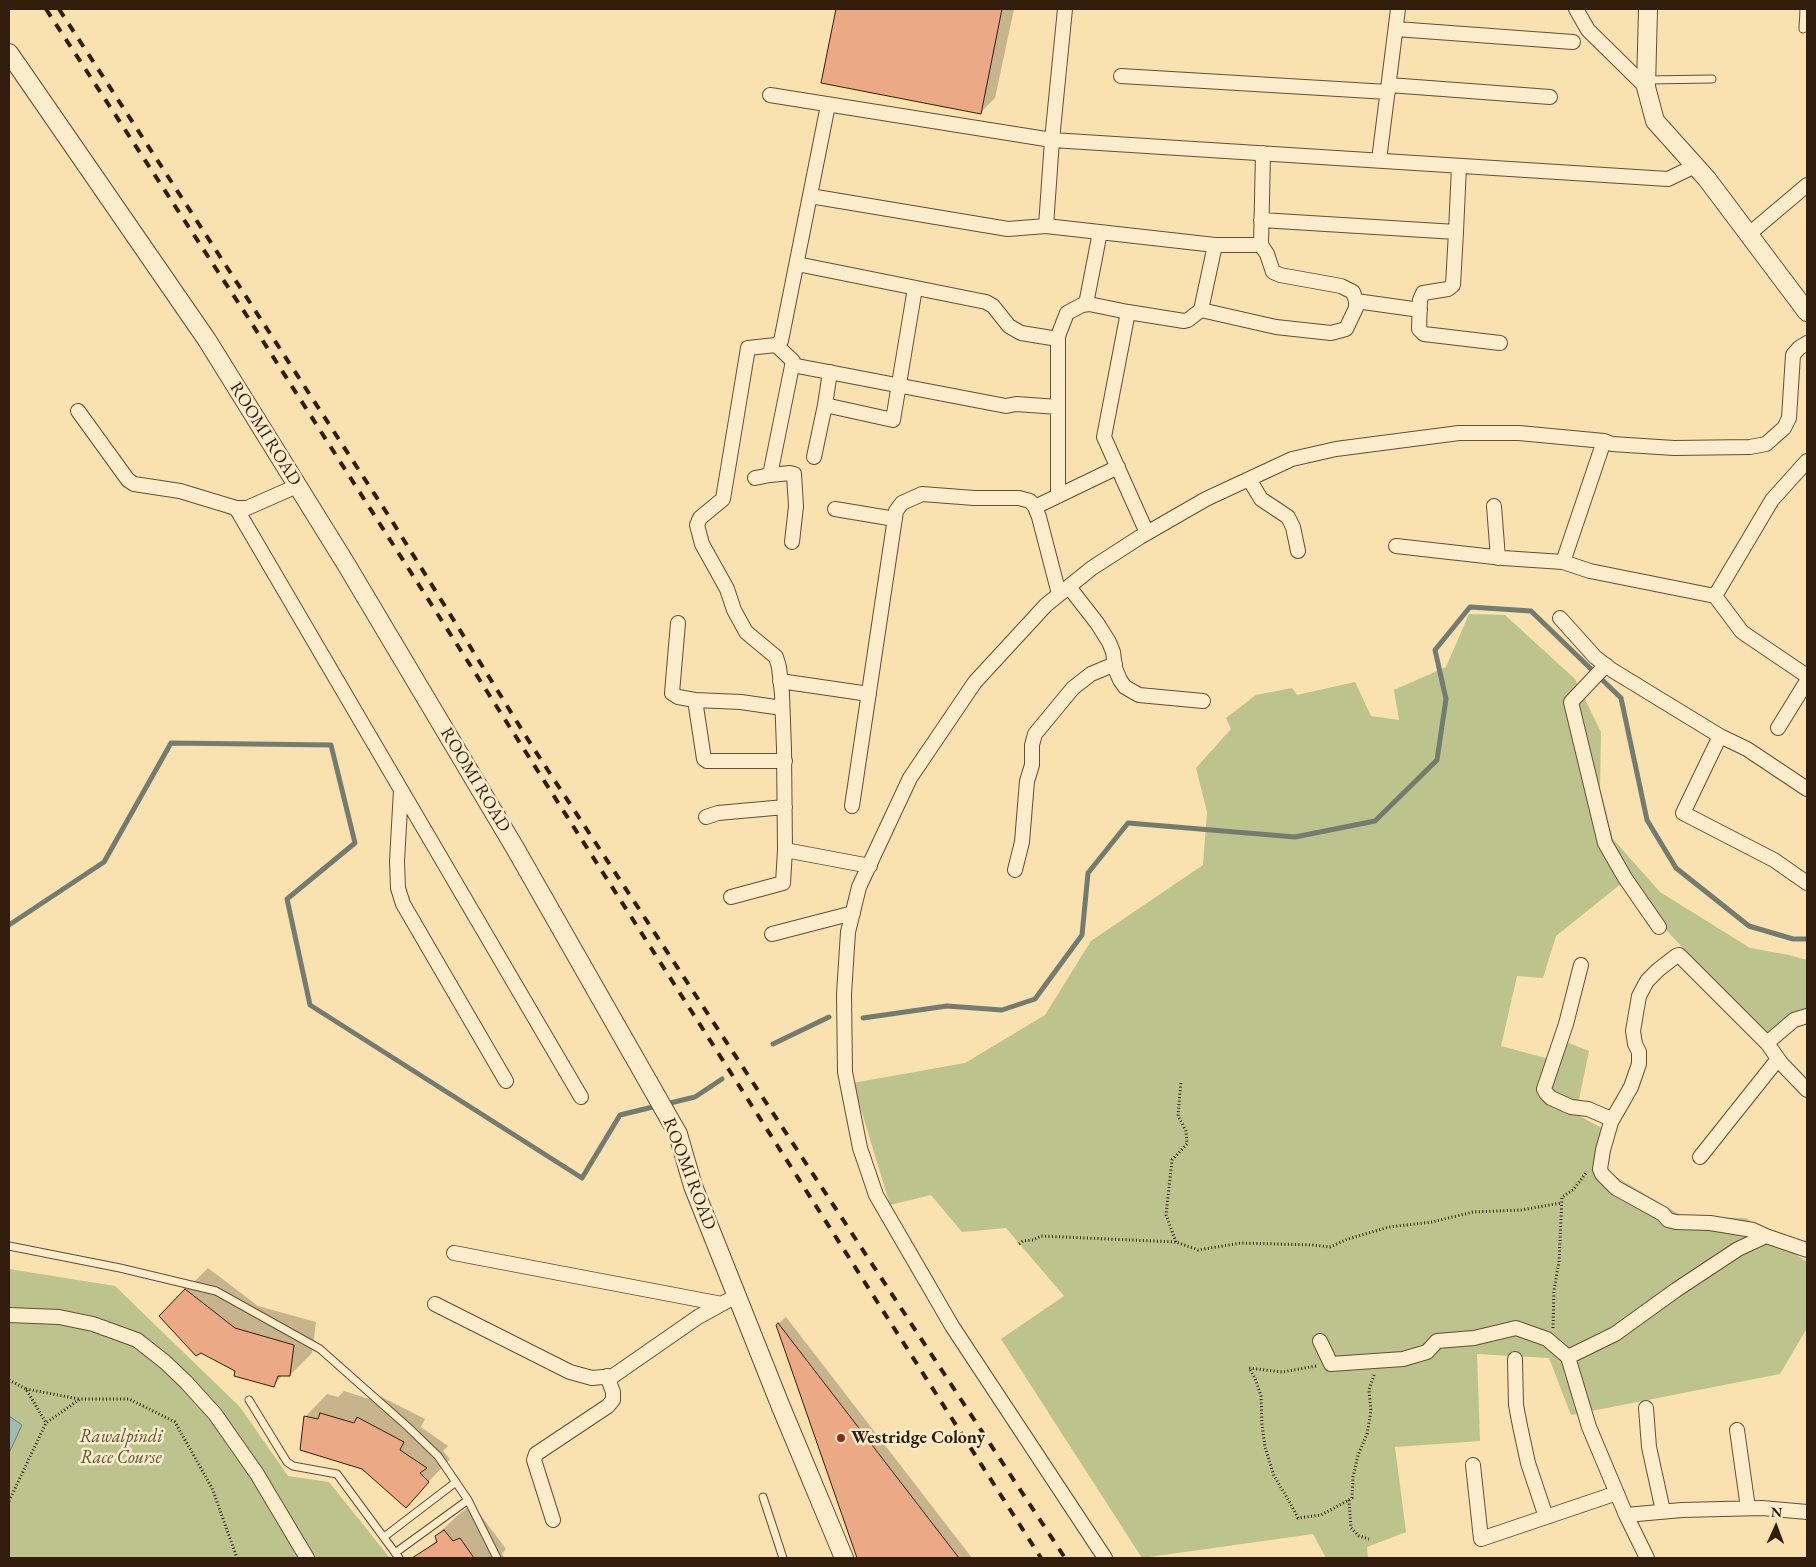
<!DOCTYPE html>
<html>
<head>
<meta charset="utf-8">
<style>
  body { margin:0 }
  #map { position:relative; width:1816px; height:1567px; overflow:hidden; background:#f9e1b0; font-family:"EB Garamond",serif }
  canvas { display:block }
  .frame { position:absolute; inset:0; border:10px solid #321d0d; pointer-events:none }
  .north { position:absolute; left:1751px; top:1502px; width:50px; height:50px; -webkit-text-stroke:4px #fbeccc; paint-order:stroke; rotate:2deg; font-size:14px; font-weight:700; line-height:20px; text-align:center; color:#321d0d }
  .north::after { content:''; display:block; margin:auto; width:18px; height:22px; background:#321d0d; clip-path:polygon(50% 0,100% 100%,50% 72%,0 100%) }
</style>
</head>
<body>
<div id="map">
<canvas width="1816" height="1567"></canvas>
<div class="frame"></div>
<div class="north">N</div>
</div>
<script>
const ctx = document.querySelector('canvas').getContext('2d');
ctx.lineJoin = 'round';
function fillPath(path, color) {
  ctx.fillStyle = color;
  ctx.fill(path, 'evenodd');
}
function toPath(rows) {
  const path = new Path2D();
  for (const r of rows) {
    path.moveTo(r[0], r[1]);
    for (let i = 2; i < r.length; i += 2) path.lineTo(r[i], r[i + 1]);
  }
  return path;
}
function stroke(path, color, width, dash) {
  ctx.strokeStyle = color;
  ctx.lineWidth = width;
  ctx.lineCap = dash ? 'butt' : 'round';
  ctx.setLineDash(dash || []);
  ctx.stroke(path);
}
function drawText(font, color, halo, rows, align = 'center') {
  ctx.font = font + ' "EB Garamond",serif';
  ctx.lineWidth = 5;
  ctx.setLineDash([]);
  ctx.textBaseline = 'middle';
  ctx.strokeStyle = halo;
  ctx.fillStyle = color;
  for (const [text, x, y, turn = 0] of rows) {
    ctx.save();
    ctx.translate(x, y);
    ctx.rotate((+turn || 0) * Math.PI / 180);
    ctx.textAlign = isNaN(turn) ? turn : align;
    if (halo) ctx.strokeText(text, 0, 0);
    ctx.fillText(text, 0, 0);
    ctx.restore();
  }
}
const green = toPath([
  [1469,614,1505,615,1575,679,1601,732,1600,788,1613,839,1660,892,1750,948,1789,955,1807,960,1807,1013,1773,1038,1684,949,1622,883,1556,936,1543,978,1517,976,1501,1046,1549,1059,1566,1042,1589,1051,1576,1114,1607,1131,1606,1171,1684,1217,1746,1218,1807,1262,1807,1328,1780,1374,1571,1415,1549,1358,1477,1354,1480,1441,1395,1447,1406,1532,1367,1547,1368,1558,1326,1558,1313,1534,1142,1558,1001,1339,1064,1296,1006,1228,962,1232,931,1195,890,1205,853,1083,965,1063,1045,1015,1091,941,1203,865,1207,812,1196,768,1231,729,1226,718,1256,695,1292,688,1297,695,1355,682,1371,716,1399,720,1394,690,1446,667],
  [9,1269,115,1286,240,1407,288,1476,329,1482,390,1558,9,1558]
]);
const water = toPath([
  [9,1416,22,1425,9,1453,9,1416]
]);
const shadow = toPath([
  [838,9,1014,9,995,98,980,113,823,82],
  [208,1268,258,1306,316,1322,312,1353,290,1375,283,1375,273,1385,236,1370,160,1316],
  [786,1317,972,1558,859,1558,777,1325],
  [344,1391,375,1401,380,1396,425,1419,421,1427,448,1446,443,1451,450,1459,406,1506,305,1417,327,1394,338,1397],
  [467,1508,476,1520,482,1517,506,1549,502,1554,505,1558,429,1558,425,1551,437,1539,436,1536,459,1514]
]);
const stream = toPath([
  [9,925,104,862,171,743,331,745,355,843,287,899,310,1005,582,1178,620,1115,657,1106],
  [863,1018,947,1006,1002,1010,1035,999,1082,935,1088,873,1128,823,1295,837,1375,821,1437,760,1446,699,1435,650,1470,607,1531,611,1621,698,1647,820,1676,868,1749,926,1793,939,1807,939],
  [773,1044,829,1017],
  [666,1104,695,1097,722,1079]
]);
const building = toPath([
  [836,9,1002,9,981,114,821,83,836,9],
  [185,1289,235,1328,294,1345,290,1376,278,1376,274,1387,234,1376,235,1371,201,1353,196,1356,159,1316,185,1289],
  [778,1323,959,1558,857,1558,776,1325,778,1323],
  [320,1413,354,1423,357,1417,404,1442,400,1450,427,1468,420,1473,429,1482,406,1508,362,1469,300,1450,304,1416,318,1419,320,1413],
  [444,1530,453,1541,460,1538,474,1558,412,1558,437,1542,435,1536,444,1530]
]);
const path = toPath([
  [1176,1242,1166,1215,1172,1160,1187,1144,1186,1131,1178,1116,1181,1081],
  [1019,1244,1023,1241,1033,1240,1041,1236,1176,1242,1198,1250,1241,1243,1313,1245,1330,1247,1348,1239,1389,1227,1432,1222,1473,1212,1521,1210,1561,1203],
  [1553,1328,1554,1290,1559,1262,1562,1197,1573,1190,1586,1173],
  [1316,1366,1282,1372,1249,1368,1255,1378,1261,1396,1262,1425,1265,1447,1274,1476,1289,1501,1298,1518,1321,1515,1349,1500,1351,1528,1359,1536,1369,1539],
  [9,1380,26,1389,46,1423],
  [26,1389,79,1399],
  [1349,1500,1352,1498,1353,1477,1358,1455,1367,1434,1371,1411,1369,1390,1374,1375],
  [9,1501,46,1423,80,1399,129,1399,175,1422,212,1488,237,1558]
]);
const service = toPath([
  [1803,29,1804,9],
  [1646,80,1712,79],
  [9,1246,120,1268,216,1291,320,1349,408,1427,438,1456,468,1500,497,1558],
  [249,1400,287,1462,293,1466,337,1474,399,1558],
  [763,1497,783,1558],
  [384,1537,456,1482],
  [395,1553,468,1500]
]);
const minor = toPath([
  [1576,9,1588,30,1646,87],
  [1396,29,1573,42],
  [1121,76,1388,92],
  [1389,85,1550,97],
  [770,95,1052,140,1065,9],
  [1379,160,1398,9],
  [810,196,1008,229,1046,226],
  [1261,220,1456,232,1459,166],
  [1456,232,1453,285,1448,289,1423,293,1420,300,1419,329,1424,334,1500,343],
  [1749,234,1807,185],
  [1215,245,1261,245,1263,153],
  [797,264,986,302,993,306,1009,326,1021,333,1058,339],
  [1356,301,1420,310],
  [1086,304,1100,232],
  [1201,310,1276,327,1331,333,1346,329,1356,308,1356,301,1353,292,1341,286,1280,275,1273,272,1267,254,1261,245],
  [792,365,1006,406,1016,404,1058,407],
  [830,372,825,405,893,420,915,288],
  [78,411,128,480,134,484,180,491,236,508,247,508,297,486],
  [1604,441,1563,562,1590,571,1715,596],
  [814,457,825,405],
  [1807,461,1772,500,1715,596,1742,632,1807,676],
  [770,475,793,361,776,345],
  [755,478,770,475,790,473,794,474,796,506,792,542],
  [1249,479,1261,499,1288,517,1293,527,1298,551],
  [1058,496,1058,336,1067,313,1082,305,1089,304,1128,312],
  [1494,506,1498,558],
  [1035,507,1118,467],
  [236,508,581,1097],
  [835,509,895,519],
  [1147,533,1104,437,1128,312,1184,321,1188,320,1201,310,1215,245,1046,226,1052,140,1668,179,1695,166],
  [1396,546,1503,558,1563,562],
  [1069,587,1097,623,1109,642,1113,652,1115,668,1120,680,1125,687,1139,695,1203,701],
  [1560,618,1595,657,1612,670,1720,736],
  [678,623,672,693,678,697,695,700,741,702,782,708],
  [1606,665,1571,702,1605,843,1625,878,1659,927],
  [780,681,869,694],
  [695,700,704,759,707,761,785,761],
  [1778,728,1807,681],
  [1807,789,1747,749,1720,736,1683,813,1774,860,1807,883],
  [401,790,397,861,398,888,403,904,506,1081],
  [852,806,896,511,902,503,922,494,974,498,1019,498,1030,501,1035,507,1039,517,1059,594],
  [706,817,718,813,785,807],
  [785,850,870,866],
  [1015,870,1022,842,1027,781,1032,765,1032,745,1035,734,1073,688,1091,674,1115,664],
  [731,897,783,883,785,850,784,749,782,694,779,667,776,657,746,632,734,610,727,589,702,544,697,525,700,518,723,499,748,348,776,345,781,341,828,105],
  [772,934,853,913],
  [1581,965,1566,1024,1544,1089,1546,1093,1551,1098,1571,1107,1588,1109,1609,1118,1611,1122,1603,1150,1600,1169,1602,1174,1616,1188,1663,1214,1668,1220,1676,1222,1710,1223,1753,1230,1766,1236],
  [1767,1043,1794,1020,1807,1016],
  [1611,1122,1631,1087,1639,1064,1639,1052,1635,1044,1633,1031,1639,996,1647,981,1658,970,1676,956,1679,955,1767,1043,1781,1063,1807,1090],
  [1700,1157,1778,1059],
  [454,1253,722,1304],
  [435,1304,570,1372,592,1378,613,1376,698,1317,736,1296],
  [9,1315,59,1317,93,1324,137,1340,165,1362,186,1382,215,1414,257,1474,307,1558],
  [1320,1341,1331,1364,1403,1359,1427,1352,1437,1341,1474,1338,1516,1328,1547,1339,1568,1357,1615,1334,1676,1290,1738,1249,1766,1236,1807,1250],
  [1568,1357,1589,1427,1626,1515],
  [1515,1359,1516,1405,1520,1426,1528,1463,1546,1517],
  [1646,1408,1649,1447,1663,1511],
  [1737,1430,1748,1508],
  [1473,1465,1481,1539,1617,1493],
  [553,1520,534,1460,536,1454,608,1406,613,1400,613,1392,607,1376],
  [1105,1558,952,1326,876,1195,860,1148,845,1072,844,994,848,932,859,887,910,778,975,682,1046,605,1092,568,1140,537,1206,499,1292,459,1336,449,1459,433,1519,433,1604,441,1612,444,1674,448,1750,447,1766,444,1784,428,1789,418,1793,355,1799,348,1807,343],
  [1645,1558,1647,1558,1626,1515,1682,1510,1762,1508,1807,1512]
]);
const tertiary = toPath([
  [1648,9,1646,87,1655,121,1707,179,1807,312],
  [9,53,207,340,346,564,515,848,678,1134,693,1186,781,1407,844,1558]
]);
const rail = toPath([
  [46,9,247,316,1041,1558],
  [59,9,392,521,532,746,1065,1558]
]);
const markers = [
  [841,1438,5,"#8f2418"]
];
const streetNames = [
  ["ROOMI ROAD",265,434,58],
  ["ROOMI ROAD",475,780,59],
  ["ROOMI ROAD",689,1174,69]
];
const parkNames = [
  ["Rawalpindi",121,1437],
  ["Race Course",121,1458]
];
const poiNames = [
  ["Westridge Colony",851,1438]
];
fillPath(green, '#bcc38c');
fillPath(water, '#9fbcb2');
stroke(water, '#737c70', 1);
fillPath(shadow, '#0003');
stroke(stream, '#737c70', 5);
fillPath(building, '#eba985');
stroke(building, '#321d0d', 1);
stroke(service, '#644e36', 9);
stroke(minor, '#644e36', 16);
stroke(tertiary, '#644e36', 20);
stroke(path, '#321d0d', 3, [1, 2.5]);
stroke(service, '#fbeccc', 7);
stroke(minor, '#fbeccc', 14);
stroke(tertiary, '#fbeccc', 18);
stroke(rail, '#321d0d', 4, [9, 9]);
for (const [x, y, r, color] of markers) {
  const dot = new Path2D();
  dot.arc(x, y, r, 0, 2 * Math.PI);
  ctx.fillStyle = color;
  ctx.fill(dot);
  stroke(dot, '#fbeccc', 2);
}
drawText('18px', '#321d0d', '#fbeccc', streetNames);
drawText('italic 18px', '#5b4f33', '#fbeccc', parkNames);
drawText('bold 18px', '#321d0d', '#fbeccc', poiNames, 'left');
</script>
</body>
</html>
